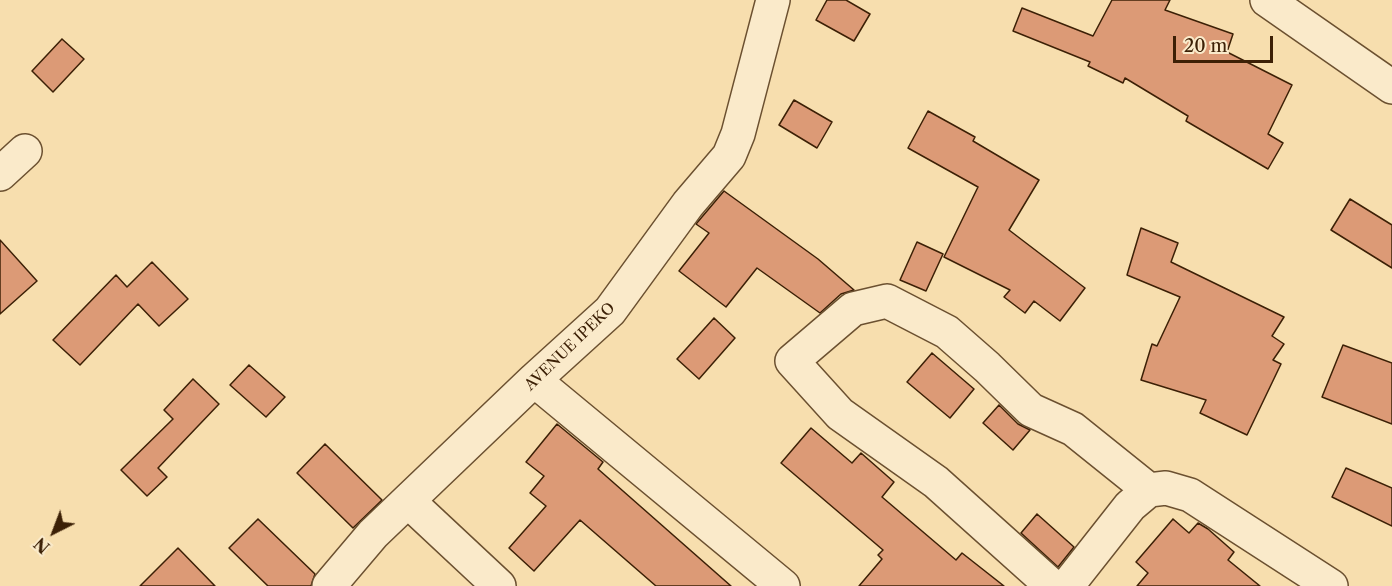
<!DOCTYPE html>
<html>
<head>
<meta charset="utf-8">
<style>
  body { margin:0 }
  #map { position:relative; width:1392px; height:586px; overflow:hidden; background:#f7deae; font-family:"Libre Caslon Text",serif }
  canvas { display:block }
  .north { position:absolute; left:24px; top:502px; width:60px; height:60px; -webkit-text-stroke:4px #faeaca; paint-order:stroke; rotate:222deg; font-size:16px; font-weight:700; line-height:24px; text-align:center; color:#3c2006 }
  .north::after { content:''; display:block; margin:auto; width:21px; height:27px; background:#3c2006; clip-path:polygon(50% 0,100% 100%,50% 72%,0 100%) }
  .scale { position:absolute; left:1173px; top:36px; width:100px; height:27px; box-sizing:border-box; border:3px solid #3c2006; border-top:0; padding-left:8px; font-size:18px; line-height:21px; white-space:nowrap; color:#3c2006; -webkit-text-stroke:4px #faeaca; paint-order:stroke }
</style>
</head>
<body>
<div id="map">
<canvas width="1392" height="586"></canvas>
<div class="north">N</div>
<div class="scale">20 m</div>
</div>
<script>
const ctx = document.querySelector('canvas').getContext('2d');
ctx.lineJoin = 'round';
function fillPath(path, color) {
  ctx.fillStyle = color;
  ctx.fill(path, 'evenodd');
}
function toPath(rows) {
  const path = new Path2D();
  for (const r of rows) {
    path.moveTo(r[0], r[1]);
    for (let i = 2; i < r.length; i += 2) path.lineTo(r[i], r[i + 1]);
  }
  return path;
}
function stroke(path, color, width, dash) {
  ctx.strokeStyle = color;
  ctx.lineWidth = width;
  ctx.lineCap = dash ? 'butt' : 'round';
  ctx.setLineDash(dash || []);
  ctx.stroke(path);
}
function drawText(font, color, halo, rows, align = 'center') {
  ctx.font = font + ' "Libre Caslon Text",serif';
  ctx.lineWidth = 4.5;
  ctx.setLineDash([]);
  ctx.textBaseline = 'middle';
  ctx.strokeStyle = halo;
  ctx.fillStyle = color;
  for (const [text, x, y, turn = 0] of rows) {
    ctx.save();
    ctx.translate(x, y);
    ctx.rotate((+turn || 0) * Math.PI / 180);
    ctx.textAlign = isNaN(turn) ? turn : align;
    if (halo) ctx.strokeText(text, 0, 0);
    ctx.fillText(text, 0, 0);
    ctx.restore();
  }
}
const building = toPath([
  [827,0,846,0,870,14,854,41,816,20,827,0],
  [1112,0,1170,0,1165,10,1233,34,1227,52,1292,85,1268,134,1283,143,1268,169,1186,121,1188,116,1125,78,1123,83,1088,66,1090,62,1013,31,1022,8,1093,36,1112,0],
  [62,39,84,59,53,92,32,71,62,39],
  [794,100,832,122,817,148,779,125,794,100],
  [928,111,975,137,973,141,1039,180,1009,230,1085,288,1060,321,1034,301,1025,313,1004,297,1010,290,944,257,978,187,908,148,928,111],
  [724,191,818,259,854,290,841,294,820,313,757,268,726,307,679,271,709,233,696,224,724,191],
  [1350,199,1392,225,1392,268,1331,230,1350,199],
  [1141,228,1178,243,1171,262,1284,317,1272,336,1284,344,1273,360,1281,364,1247,435,1200,413,1206,400,1141,380,1152,344,1157,346,1180,297,1127,275,1141,228],
  [0,240,37,281,0,314,0,240],
  [917,242,943,254,926,291,900,280,917,242],
  [152,262,188,299,159,326,138,304,80,365,53,340,116,275,127,287,152,262],
  [714,318,735,338,699,379,677,359,714,318],
  [1343,345,1392,363,1392,424,1322,397,1343,345],
  [932,353,974,389,950,418,907,382,932,353],
  [249,365,285,397,266,417,230,385,249,365],
  [193,379,219,404,158,468,167,477,147,496,121,470,173,419,164,410,193,379],
  [999,405,1018,424,1030,430,1013,450,983,423,999,405],
  [557,424,603,462,598,469,731,586,656,586,580,520,534,571,509,548,546,506,530,493,544,476,526,462,557,424],
  [811,428,852,463,861,453,894,482,882,497,956,560,962,553,1004,586,859,586,882,559,878,555,883,550,781,463,811,428],
  [325,444,382,500,353,528,297,473,325,444],
  [1346,468,1392,488,1392,526,1332,497,1346,468],
  [1037,514,1074,547,1058,567,1021,533,1037,514],
  [258,519,315,574,311,586,268,586,229,548,258,519],
  [1173,519,1189,533,1198,523,1208,529,1234,552,1228,560,1260,586,1137,586,1148,573,1136,562,1173,519],
  [178,548,215,586,140,586,178,548]
]);
const minor = toPath([
  [1267,0,1392,87],
  [0,174,25,151],
  [534,380,783,586],
  [408,501,499,586],
  [329,586,373,534,534,380,610,311,688,204,729,156,738,134,773,0],
  [1052,586,936,482,840,414,792,361,853,309,887,301,947,332,987,367,1031,410,1073,429,1149,490],
  [1067,586,1130,506,1149,490,1166,488,1190,495,1331,586]
]);
const streetNames = [
  ["AVENUE IPEKO",570,347,-44]
];
fillPath(building, '#dc9a76');
stroke(building, '#3c2006', 1.5);
stroke(minor, '#6b5030', 36);
stroke(minor, '#faeaca', 33);
drawText('15px', '#3c2006', '#faeaca', streetNames);
</script>
</body>
</html>
